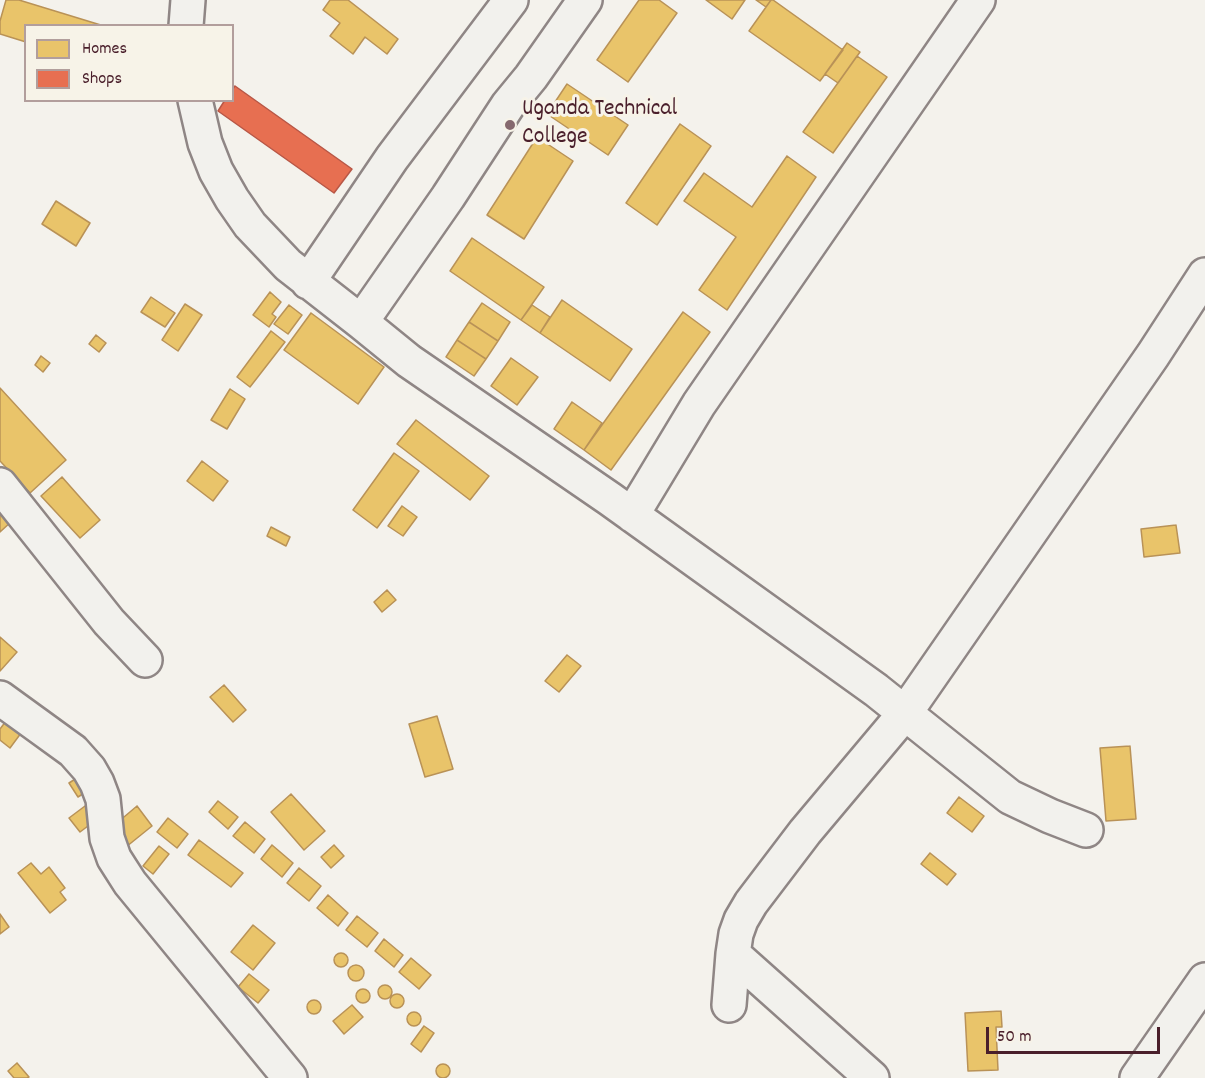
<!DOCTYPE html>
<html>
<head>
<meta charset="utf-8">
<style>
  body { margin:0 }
  #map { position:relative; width:1205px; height:1078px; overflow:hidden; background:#f4f2ec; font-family:Dekko,sans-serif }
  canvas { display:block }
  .legend { position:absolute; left:24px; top:24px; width:210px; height:78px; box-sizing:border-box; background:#f7f3e8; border:2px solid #b29e9c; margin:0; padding:8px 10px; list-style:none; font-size:18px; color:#4a1f2b }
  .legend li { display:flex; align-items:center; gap:12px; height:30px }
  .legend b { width:30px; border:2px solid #b29e9c }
  .scale { position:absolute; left:986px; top:1027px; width:174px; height:27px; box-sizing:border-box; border:3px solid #4a1f2b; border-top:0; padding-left:8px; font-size:18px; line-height:21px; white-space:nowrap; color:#4a1f2b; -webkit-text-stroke:4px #f7f3e8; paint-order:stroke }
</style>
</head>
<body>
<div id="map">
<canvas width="1205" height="1078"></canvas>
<ul class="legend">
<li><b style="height:16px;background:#e9c46a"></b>Homes</li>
<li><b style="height:16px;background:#e76f51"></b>Shops</li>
</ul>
<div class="scale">50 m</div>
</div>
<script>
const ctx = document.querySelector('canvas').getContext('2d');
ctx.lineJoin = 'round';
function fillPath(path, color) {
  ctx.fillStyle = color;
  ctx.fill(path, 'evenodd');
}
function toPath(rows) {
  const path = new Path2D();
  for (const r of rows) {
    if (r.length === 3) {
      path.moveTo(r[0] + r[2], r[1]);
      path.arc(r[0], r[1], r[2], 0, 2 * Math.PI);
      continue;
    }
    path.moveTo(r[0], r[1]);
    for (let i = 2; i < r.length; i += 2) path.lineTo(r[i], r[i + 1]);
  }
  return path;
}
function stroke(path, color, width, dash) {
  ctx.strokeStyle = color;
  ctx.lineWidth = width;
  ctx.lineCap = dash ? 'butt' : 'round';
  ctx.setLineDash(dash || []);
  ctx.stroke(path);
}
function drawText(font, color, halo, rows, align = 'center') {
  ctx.font = font + ' Dekko,sans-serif';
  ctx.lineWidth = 6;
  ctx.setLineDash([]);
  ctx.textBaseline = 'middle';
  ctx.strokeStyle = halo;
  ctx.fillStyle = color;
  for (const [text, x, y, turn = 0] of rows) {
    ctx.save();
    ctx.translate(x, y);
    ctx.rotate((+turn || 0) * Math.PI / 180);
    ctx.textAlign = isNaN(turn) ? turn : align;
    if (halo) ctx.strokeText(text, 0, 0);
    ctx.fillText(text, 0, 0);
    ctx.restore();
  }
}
const homes = toPath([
  [6,0,19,0,104,26,26,26,26,42,0,34,0,21,6,0],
  [330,0,348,0,398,39,387,54,365,37,353,54,330,36,340,23,323,10,330,0],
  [639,0,659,0,677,13,628,82,597,60,639,0],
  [706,0,745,0,732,19,706,0],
  [756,0,771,0,766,7,756,0],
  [771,0,773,0,843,50,820,81,749,31,771,0],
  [847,43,860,52,838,83,825,74,847,43],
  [857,56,887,77,833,153,803,132,857,56],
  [567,84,628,125,608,155,547,114,567,84],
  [680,124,711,146,657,225,626,203,680,124],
  [537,137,573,161,524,239,487,215,537,137],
  [787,156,816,177,727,310,699,290,736,237,684,201,704,173,752,207,787,156],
  [56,201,90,223,76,246,42,224,56,201],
  [472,238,544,287,521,320,450,271,472,238],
  [270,292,281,302,272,314,276,317,269,327,253,315,270,292],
  [151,297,175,313,165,327,141,312,151,297],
  [562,300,632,349,610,381,540,333,562,300],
  [482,303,510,322,498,341,469,322,482,303],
  [185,304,202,315,178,351,162,340,185,304],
  [289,305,302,315,288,334,274,324,289,305],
  [532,305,550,317,540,333,521,320,532,305],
  [683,312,710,332,611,470,584,450,683,312],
  [311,313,384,367,358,404,284,350,311,313],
  [469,322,498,341,486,359,457,340,469,322],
  [271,331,285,342,250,387,237,377,271,331],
  [96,335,106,343,99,352,89,344,96,335],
  [457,340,486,359,474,376,446,357,457,340],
  [41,356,50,363,43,372,35,365,41,356],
  [511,358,538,377,517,405,491,386,511,358],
  [0,388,66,460,30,493,0,461,0,388],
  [230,389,245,399,227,429,211,420,230,389],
  [572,402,602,423,584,450,554,429,572,402],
  [416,420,489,476,470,500,397,444,416,420],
  [394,453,419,471,377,528,353,510,394,453],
  [202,461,228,481,213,501,187,481,202,461],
  [62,477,100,520,80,538,41,496,62,477],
  [402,506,417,517,403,536,388,526,402,506],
  [0,508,12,521,0,532,0,508],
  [1176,525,1180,553,1144,557,1141,529,1176,525],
  [271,527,290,537,286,546,267,536,271,527],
  [387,590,396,600,382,612,374,602,387,590],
  [0,637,17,652,0,671,0,637],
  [567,655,581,666,559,692,545,681,567,655],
  [224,685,246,710,233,722,210,697,224,685],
  [12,713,27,725,10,748,0,740,0,729,12,713],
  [437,716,453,769,425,777,409,724,437,716],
  [1130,746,1136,819,1106,821,1100,748,1130,746],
  [80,776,89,790,78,797,69,783,80,776],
  [291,794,325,831,304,850,271,812,291,794],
  [959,797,984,816,972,832,947,813,959,797],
  [218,801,238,817,228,829,209,812,218,801],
  [89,803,100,817,80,832,69,818,89,803],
  [137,806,152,826,126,847,111,828,137,806],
  [168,818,188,834,177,848,157,832,168,818],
  [245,822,265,839,254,853,233,836,245,822],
  [199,840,243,873,231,887,188,855,199,840],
  [272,845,293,863,282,877,261,859,272,845],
  [334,845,344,856,331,868,321,857,334,845],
  [159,846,169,854,153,874,143,866,159,846],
  [930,853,956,874,947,885,921,864,930,853],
  [31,863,41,874,49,867,65,888,60,892,66,900,50,913,18,873,31,863],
  [299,868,321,886,309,901,287,883,299,868],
  [328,895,348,913,338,926,317,908,328,895],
  [0,914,9,927,0,934,0,914],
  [357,916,378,933,367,947,346,930,357,916],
  [253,925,275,943,253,970,231,952,253,925],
  [384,939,403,955,394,967,375,951,384,939],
  [341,960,7],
  [411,958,431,975,419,989,399,972,411,958],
  [356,973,8],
  [249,974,269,990,258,1003,238,987,249,974],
  [385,992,7],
  [363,996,7],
  [397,1001,7],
  [314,1007,7],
  [352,1005,363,1017,344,1034,333,1021,352,1005],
  [1001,1011,1002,1027,996,1027,998,1070,968,1071,965,1013,1001,1011],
  [414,1019,7],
  [424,1026,434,1033,421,1052,411,1044,424,1026],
  [17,1063,29,1077,27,1078,14,1078,8,1071,17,1063],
  [443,1071,7]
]);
const shops = toPath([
  [235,86,352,169,334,193,218,111,225,100,232,100,232,90,235,86]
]);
const minor = toPath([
  [186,26,188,0],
  [195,100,205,143,216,171,232,199,250,225,288,265,361,322,409,361,610,499,876,690,1010,797,1050,816,1086,830],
  [308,282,392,158,511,0],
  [361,322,448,197,508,105,531,77,585,0],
  [0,485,109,622,145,660],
  [632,515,699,404,978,0],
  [0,698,73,751,89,769,97,783,103,799,107,838,114,858,121,869,130,883,290,1078],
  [733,954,872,1078],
  [729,1005,733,954,736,934,741,920,751,903,805,832,905,713,1153,355,1205,275],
  [1137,1078,1205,980]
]);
const markers = [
  [510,125,6,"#86696f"]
];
const poiNames = [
  ["Uganda Technical",522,111],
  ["College",522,139]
];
fillPath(homes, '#e9c46a');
stroke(homes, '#b99257', 1.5);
fillPath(shops, '#e76f51');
stroke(shops, '#b85746', 1.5);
stroke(minor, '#8f8685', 38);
stroke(minor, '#f2f1ed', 33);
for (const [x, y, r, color] of markers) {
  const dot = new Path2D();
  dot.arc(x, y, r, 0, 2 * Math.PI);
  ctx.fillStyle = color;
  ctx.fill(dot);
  stroke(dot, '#f7f3e8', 2);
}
drawText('24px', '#4a1f2b', '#f7f3e8', poiNames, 'left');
</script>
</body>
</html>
